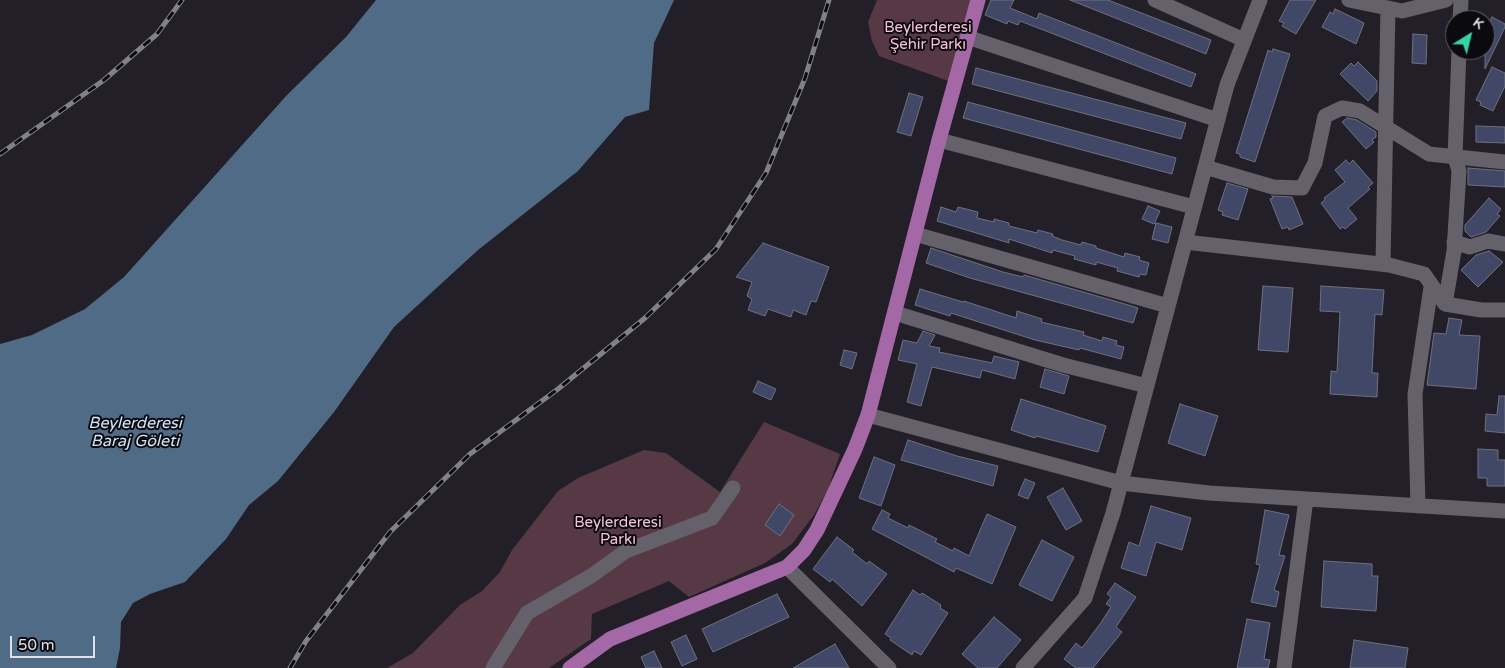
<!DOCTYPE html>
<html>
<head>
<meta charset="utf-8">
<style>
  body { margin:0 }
  #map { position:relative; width:1505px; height:668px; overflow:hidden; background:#221f28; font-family:"Varela Round",sans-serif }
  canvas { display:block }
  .north { position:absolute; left:1445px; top:10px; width:50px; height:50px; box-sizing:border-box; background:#0b0a0e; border:1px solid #616064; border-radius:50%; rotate:36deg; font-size:14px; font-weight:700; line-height:20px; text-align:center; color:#e2e0e6 }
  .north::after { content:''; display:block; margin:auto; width:18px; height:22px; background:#33d4a8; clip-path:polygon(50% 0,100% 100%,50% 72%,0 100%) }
  .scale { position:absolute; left:10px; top:636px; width:85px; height:22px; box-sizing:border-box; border:2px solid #e2e0e6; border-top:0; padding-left:6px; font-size:15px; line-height:18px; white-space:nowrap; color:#e2e0e6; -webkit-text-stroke:4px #0b0a0e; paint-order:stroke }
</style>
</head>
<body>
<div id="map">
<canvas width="1505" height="668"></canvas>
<div class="north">K</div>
<div class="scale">50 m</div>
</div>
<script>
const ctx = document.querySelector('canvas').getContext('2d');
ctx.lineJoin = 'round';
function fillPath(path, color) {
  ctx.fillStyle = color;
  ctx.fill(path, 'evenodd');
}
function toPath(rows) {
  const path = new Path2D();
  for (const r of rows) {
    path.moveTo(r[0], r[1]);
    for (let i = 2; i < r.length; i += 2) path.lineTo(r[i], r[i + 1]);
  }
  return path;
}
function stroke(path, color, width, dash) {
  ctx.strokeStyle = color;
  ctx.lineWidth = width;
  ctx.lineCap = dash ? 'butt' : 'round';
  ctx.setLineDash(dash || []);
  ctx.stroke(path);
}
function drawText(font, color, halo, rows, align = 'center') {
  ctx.font = font + ' "Varela Round",sans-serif';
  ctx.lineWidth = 4;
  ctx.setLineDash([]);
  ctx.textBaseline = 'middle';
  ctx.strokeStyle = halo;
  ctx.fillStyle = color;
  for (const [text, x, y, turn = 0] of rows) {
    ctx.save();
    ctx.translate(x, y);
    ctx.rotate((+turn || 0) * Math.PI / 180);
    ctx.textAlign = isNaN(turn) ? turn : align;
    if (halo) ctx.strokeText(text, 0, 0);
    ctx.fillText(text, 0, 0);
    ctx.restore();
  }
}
const green = toPath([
  [877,0,978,0,954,83,879,56,872,41,868,22],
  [764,422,840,454,828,489,814,515,792,544,765,563,689,597,669,581,592,614,591,639,549,668,387,668,413,653,460,605,482,591,500,572,512,550,558,491,578,478,644,450,666,453,720,492]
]);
const water = toPath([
  [376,0,674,0,654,43,649,110,625,117,578,171,478,250,394,327,334,412,278,481,249,505,226,539,185,582,150,594,133,603,121,622,120,648,116,668,0,668,0,344,32,335,85,309,124,277,287,95,346,37]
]);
const building = toPath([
  [991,0,1014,0,1010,8,1037,19,1039,13,1196,74,1191,87,1020,21,1018,25,1008,21,1007,24,985,15,991,0],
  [1070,0,1108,0,1211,40,1206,54,1070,0],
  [1290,0,1316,0,1296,34,1282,26,1284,23,1279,21,1290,0],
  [1335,9,1364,23,1356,44,1322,27,1330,12,1333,14,1335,9],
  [1492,17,1505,24,1505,27,1485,69,1485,31,1492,17],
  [1413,34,1427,35,1426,64,1412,63,1413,34],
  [1273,49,1290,54,1255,162,1240,157,1240,154,1236,153,1268,50,1272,52,1273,49],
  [1358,62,1377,81,1377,91,1368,101,1340,74,1351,63,1354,66,1358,62],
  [1492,67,1505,73,1505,86,1493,111,1480,105,1481,102,1476,100,1492,67],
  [976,68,1186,123,1181,139,972,84,976,68],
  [909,93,923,97,911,136,897,132,909,93],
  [968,102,1176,158,1172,174,963,118,968,102],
  [1347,118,1357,120,1376,132,1376,137,1372,140,1374,142,1366,149,1342,122,1347,118],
  [1476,126,1505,127,1505,143,1476,142,1476,126],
  [1346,160,1349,164,1353,160,1373,183,1368,187,1370,189,1348,208,1357,219,1345,229,1343,227,1340,229,1321,203,1325,200,1324,198,1345,182,1335,170,1346,160],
  [1468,168,1505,171,1505,187,1468,185,1468,168],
  [1227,183,1248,189,1238,220,1222,215,1223,212,1218,210,1227,183],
  [1272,196,1292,197,1303,224,1289,230,1288,227,1282,229,1270,199,1273,198,1272,196],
  [1489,198,1501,209,1497,214,1500,216,1486,232,1471,237,1465,231,1465,225,1489,198],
  [1148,206,1160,211,1154,224,1142,219,1148,206],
  [941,207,956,212,958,207,978,212,977,218,994,222,994,219,1009,223,1009,226,1037,233,1038,230,1053,234,1052,236,1062,240,1081,245,1082,242,1096,246,1096,248,1124,257,1125,253,1140,257,1139,260,1149,263,1146,275,1140,274,1139,277,1117,271,1118,268,1096,262,1096,265,1074,259,1075,256,1053,250,1052,253,1009,239,1009,243,937,221,941,207],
  [1156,223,1172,227,1168,243,1152,239,1156,223],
  [763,243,829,267,816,302,811,301,806,315,793,310,791,317,768,309,765,316,748,310,752,299,747,296,752,282,736,277,763,243],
  [931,248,1003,272,1023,277,1024,275,1132,306,1138,308,1133,323,970,278,926,263,931,248],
  [1489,251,1503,262,1478,287,1461,270,1476,255,1489,251],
  [1263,286,1293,288,1288,352,1258,350,1263,286],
  [1321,286,1384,290,1382,315,1375,314,1372,373,1378,373,1377,397,1330,394,1331,371,1337,372,1340,312,1320,311,1321,286],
  [920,289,963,302,964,301,1016,318,1017,311,1042,319,1041,322,1084,332,1083,335,1102,341,1103,337,1117,341,1116,345,1124,347,1121,359,1080,348,1079,350,1035,340,951,313,950,316,915,305,920,289],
  [1449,318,1462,320,1459,335,1480,336,1476,389,1427,385,1434,333,1446,334,1449,318],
  [923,331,935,335,929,346,940,348,939,352,992,363,994,356,1019,362,1015,379,982,370,980,378,932,367,921,406,907,402,917,364,898,360,903,340,917,343,923,331],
  [844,350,857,353,852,369,840,365,844,350],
  [1045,369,1069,376,1064,394,1040,387,1045,369],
  [758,381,776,389,771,400,753,392,758,381],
  [1499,396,1505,396,1505,433,1485,431,1486,414,1497,415,1499,396],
  [1021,399,1106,426,1098,452,1036,436,1035,438,1011,430,1021,399],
  [1180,404,1218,416,1205,456,1168,443,1180,404],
  [908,440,957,456,998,466,993,486,901,460,908,440],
  [1478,449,1498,450,1498,460,1505,460,1505,486,1487,486,1487,478,1478,478,1478,449],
  [874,457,895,465,881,506,859,498,874,457],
  [1025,479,1035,483,1028,499,1018,495,1025,479],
  [1063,488,1082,521,1066,530,1047,497,1063,488],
  [779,504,794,515,780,536,765,525,779,504],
  [1151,506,1191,518,1182,550,1156,542,1146,576,1121,568,1129,542,1139,546,1151,506],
  [882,510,890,514,888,518,908,528,909,525,937,539,935,542,953,551,954,548,969,556,987,514,1016,527,992,584,956,568,954,572,872,529,882,510],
  [1265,510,1289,515,1279,555,1285,556,1274,590,1279,592,1276,607,1251,602,1260,565,1256,564,1265,510],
  [837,537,854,550,852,552,867,564,869,561,887,574,862,606,832,579,830,582,813,569,837,537],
  [1042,540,1074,557,1052,601,1019,585,1042,540],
  [1324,561,1372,564,1372,576,1378,576,1376,611,1321,607,1324,561],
  [1115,583,1136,597,1116,627,1122,632,1093,668,1076,668,1064,659,1076,643,1082,648,1100,624,1111,607,1106,604,1111,597,1107,594,1115,583],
  [913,590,920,595,922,593,941,605,940,608,948,613,921,655,914,651,912,655,890,640,891,638,885,634,913,590],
  [777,594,789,617,713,652,702,629,777,594],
  [994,617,1021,640,997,668,978,668,962,654,994,617],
  [1247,619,1270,623,1264,659,1270,660,1268,668,1237,668,1247,619],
  [686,635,697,659,682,666,671,642,686,635],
  [1354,640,1408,648,1405,668,1350,668,1354,640],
  [835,644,849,668,793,668,835,644],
  [654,651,662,668,646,668,641,657,654,651]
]);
const minor = toPath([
  [1155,0,1244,40],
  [1349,0,1402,11,1446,0],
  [1460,20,1461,0],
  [967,37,1218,120],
  [939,140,1194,207],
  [1205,167,1273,187,1302,188,1315,163,1325,116,1342,108,1360,111,1429,154,1505,162],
  [915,234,1168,306],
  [1185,242,1389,265,1424,274,1445,304,1481,310,1505,310],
  [1454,242,1470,247,1488,241,1505,244],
  [1383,264,1388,8],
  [1445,304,1454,251,1459,171,1455,157,1459,50],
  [895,313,1063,365,1147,386],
  [868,415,1121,483,1209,493,1505,511],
  [1418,506,1415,394,1431,287],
  [787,567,889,668],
  [493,668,527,613,591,576,626,551,712,518,733,488],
  [1023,668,1085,598,1113,513,1227,85,1260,0],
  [1284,668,1306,499]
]);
const major = toPath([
  [570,668,610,639,787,567,804,550,817,530,855,449,868,415,939,140,978,0]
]);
const rail = toPath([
  [0,154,104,80,157,34,182,0],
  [290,668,306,641,390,532,470,454,558,389,645,318,716,249,766,173,805,78,829,0]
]);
const parkNames = [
  ["Beylerderesi",928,28],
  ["Şehir Parkı",928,45],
  ["Beylerderesi",618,523],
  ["Parkı",618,540]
];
const waterNames = [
  ["Beylerderesi",135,424],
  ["Baraj Göleti",135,442]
];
fillPath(green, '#563944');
fillPath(water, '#506b86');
fillPath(building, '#414867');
stroke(building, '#6e717c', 1);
stroke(minor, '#64616b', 15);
stroke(major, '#a568a7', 15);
stroke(rail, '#838188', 5);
stroke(rail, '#0b0a0e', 3, [9]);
drawText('15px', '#f8c2d6', '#0b0a0e', parkNames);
drawText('italic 16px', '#d1e4f8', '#0b0a0e', waterNames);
</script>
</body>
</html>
